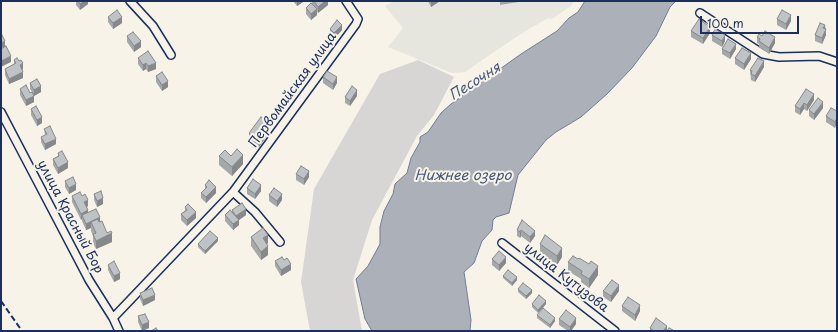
<!DOCTYPE html>
<html>
<head>
<meta charset="utf-8">
<style>
  body { margin:0 }
  #map { position:relative; width:838px; height:332px; overflow:hidden; background:#f7f3e8; font-family:"Playpen Sans",sans-serif }
  canvas { display:block }
  .frame { position:absolute; inset:0; border:2px solid #1b2f5e; pointer-events:none }
  .scale { position:absolute; left:700px; top:16px; width:99px; height:18px; box-sizing:border-box; border:2px solid #1b2f5e; border-top:0; padding-left:5px; font-size:12px; line-height:14px; white-space:nowrap; color:#1b2f5e; -webkit-text-stroke:3px #f7f3e8; paint-order:stroke }
</style>
</head>
<body>
<div id="map">
<canvas width="838" height="332"></canvas>
<div class="frame"></div>
<div class="scale">100 m</div>
</div>
<script>
const ctx = document.querySelector('canvas').getContext('2d');
ctx.lineJoin = 'round';
function fillPath(path, color) {
  ctx.fillStyle = color;
  ctx.fill(path, 'evenodd');
}
function toPath(rows) {
  const path = new Path2D();
  for (const r of rows) {
    path.moveTo(r[0], r[1]);
    for (let i = 2; i < r.length; i += 2) path.lineTo(r[i], r[i + 1]);
  }
  return path;
}
function stroke(path, color, width, dash) {
  ctx.strokeStyle = color;
  ctx.lineWidth = width;
  ctx.lineCap = dash ? 'butt' : 'round';
  ctx.setLineDash(dash || []);
  ctx.stroke(path);
}
function drawText(font, color, halo, rows, align = 'center') {
  ctx.font = font + ' "Playpen Sans",sans-serif';
  ctx.lineWidth = 4;
  ctx.setLineDash([]);
  ctx.textBaseline = 'middle';
  ctx.strokeStyle = halo;
  ctx.fillStyle = color;
  for (const [text, x, y, turn = 0] of rows) {
    ctx.save();
    ctx.translate(x, y);
    ctx.rotate((+turn || 0) * Math.PI / 180);
    ctx.textAlign = isNaN(turn) ? turn : align;
    if (halo) ctx.strokeText(text, 0, 0);
    ctx.fillText(text, 0, 0);
    ctx.restore();
  }
}
const built = toPath([
  [395,1,574,1,571,6,552,19,548,18,519,35,465,72,452,73,388,47,403,28,385,6]
]);
const green = toPath([
  [418,60,454,77,434,115,417,136,372,220,353,280,362,331,310,331,301,282,314,189,380,74]
]);
const water = toPath([
  [585,1,676,1,670,7,656,36,632,68,607,94,581,117,556,132,546,140,518,175,509,213,496,217,493,220,492,230,482,241,474,263,464,272,471,320,470,331,372,331,365,319,356,279,368,266,380,244,380,227,384,211,393,194,395,184,407,173,411,158,420,142,420,137,428,132,441,113,451,104,521,54,557,31,569,18,578,12,585,1]
]);
const minor = toPath([
  [130,1,153,26,171,55],
  [700,13,763,54,779,57,819,56,837,62],
  [1,112,89,280,113,318,119,331],
  [233,192,255,212,280,242],
  [502,243,615,331],
  [113,318,233,192,356,24,358,19,346,1]
]);
const rail = toPath([
  [1,301,22,331]
]);
const wall = toPath([
  [76,1,88,1,88,4,80,10,76,5],
  [293,1,303,1,303,2,297,6],
  [312,1,328,1,328,5,318,13,317,11,317,15,311,20,306,14,306,8,312,4],
  [428,1,440,1,431,7],
  [500,1,525,1,500,5],
  [108,17,122,23,113,29,108,22],
  [777,19,791,21,786,30,777,25],
  [330,29,342,30,334,39,330,35],
  [825,29,826,35,822,44,815,41,815,35],
  [691,31,710,33,703,44,691,37],
  [712,35,725,41,722,47,712,41],
  [127,36,141,47,134,52,127,42],
  [757,37,775,43,769,54,759,47,759,44,757,43],
  [722,49,736,49,730,59,722,54],
  [138,58,156,69,148,72,146,69,143,71,138,64],
  [735,58,751,59,744,70,735,64],
  [14,60,23,69,22,70,23,78,9,84,5,75,5,69,14,64],
  [764,67,755,82,751,80,750,70],
  [156,76,168,87,162,91,156,82],
  [323,77,337,83,333,90,323,83],
  [30,83,41,92,34,96,34,102,26,106,20,95,20,89,30,93,32,92,30,89],
  [806,89,814,100,807,111,804,109,800,115,795,112,795,106],
  [357,96,350,106,345,103,345,97],
  [823,108,814,120,809,116,809,110],
  [31,109,42,123,37,126,31,115],
  [837,111,837,128,836,128,836,125,835,128,826,122,826,116],
  [44,129,56,144,45,150,41,142,41,137,45,135],
  [270,131,259,147,256,145,255,147,249,142,249,133],
  [58,153,68,168,58,174,53,165,53,159,58,156],
  [219,156,231,156,243,164,232,176,219,165],
  [296,174,309,177,304,185,296,180],
  [65,181,76,190,69,194,65,187],
  [205,185,216,193,206,203,201,198,201,193,205,189],
  [247,188,261,191,255,199,247,194],
  [94,194,103,204,97,207,94,200],
  [269,195,282,200,277,207,269,201],
  [72,196,88,206,87,207,88,212,100,222,112,242,96,249,93,243,93,236,91,231,91,228,86,230,82,221,82,219,81,220,72,202],
  [185,207,196,218,187,226,181,220,181,214,185,211],
  [232,210,246,215,239,220,239,225,233,230,225,221,225,215,232,212],
  [522,220,535,236,530,243,521,236,520,238,517,236,517,230],
  [251,237,268,243,267,244,268,255,261,260,251,246],
  [218,241,205,254,198,247,198,244],
  [540,244,562,257,557,265,540,253],
  [492,259,506,263,499,271,492,265],
  [284,260,291,270,281,276,275,266,275,261],
  [568,262,598,275,589,288,581,282,581,279,568,271],
  [108,265,120,279,114,282,108,270],
  [503,276,517,280,512,286,503,278],
  [518,289,532,293,526,299,518,292],
  [603,291,619,291,611,302,603,297],
  [140,293,155,300,143,306,140,299],
  [532,304,546,304,538,313,532,307],
  [622,306,640,311,635,321,622,311],
  [537,315,555,321,550,328,537,318],
  [138,316,149,328,142,331,138,322],
  [559,319,576,324,571,331,568,331,559,325],
  [650,328,667,330,673,331,650,331]
]);
const shadedWall = toPath([
  [84,1,88,1,88,4,80,10,80,4],
  [297,1,303,1,303,2,297,6],
  [325,1,328,1,328,5,318,13,318,7],
  [431,1,440,1,431,7],
  [317,9,317,15,311,20,311,14],
  [791,15,791,21,786,30,786,24],
  [122,17,122,23,113,29,113,23],
  [342,25,342,30,334,39,334,33],
  [825,25,826,35,822,44,822,38,823,28],
  [710,27,710,33,703,44,703,38],
  [725,35,725,41,722,47,722,41],
  [775,37,775,43,769,54,769,48],
  [5,41,5,47,1,48,1,43],
  [141,41,141,47,134,52,134,46],
  [736,44,736,49,730,59,730,53],
  [751,53,751,59,744,70,744,64],
  [11,56,11,62,1,67,1,61],
  [764,61,764,67,755,82,755,76],
  [23,63,23,69,20,71,20,65],
  [146,63,146,69,143,71,143,65],
  [156,63,156,69,148,72,148,66],
  [23,72,23,78,9,84,9,79],
  [337,77,337,83,333,90,333,84],
  [168,81,168,87,162,91,162,85],
  [41,86,41,92,34,96,34,102,26,106,26,100,34,96,34,90],
  [357,90,357,96,350,106,350,101],
  [814,94,814,100,807,111,807,105],
  [823,102,823,108,814,120,814,114],
  [804,103,804,109,800,115,800,109],
  [42,117,42,123,37,126,37,120],
  [836,120,836,125,835,128,835,122],
  [270,123,270,131,259,147,259,138],
  [256,136,256,145,255,147,255,138],
  [56,139,56,144,45,150,45,144],
  [243,155,243,164,232,176,232,167],
  [68,162,68,168,58,174,58,168],
  [309,171,309,177,304,185,304,179],
  [76,184,76,190,69,194,69,188],
  [261,185,261,191,255,199,255,194],
  [216,187,216,193,206,203,206,197],
  [282,194,282,200,277,207,277,201],
  [103,198,103,204,97,207,97,201],
  [88,200,88,206,84,208,84,202],
  [246,209,246,215,239,220,239,225,233,230,233,224,236,221,236,216],
  [88,210,88,216,82,215,82,219,81,220,81,214],
  [196,212,196,218,187,226,187,220],
  [100,217,100,223,91,222,91,228,86,230,86,224],
  [521,230,521,236,520,238,520,232],
  [535,231,535,236,530,243,530,237],
  [112,233,112,242,96,249,96,241],
  [268,235,268,243,263,247,263,238],
  [218,238,218,241,205,254,205,251],
  [268,246,268,255,261,260,261,252],
  [562,248,562,257,557,265,557,256],
  [506,257,506,263,499,271,499,265],
  [291,264,291,270,281,276,281,270],
  [598,266,598,275,589,288,589,279],
  [120,273,120,279,114,282,114,276],
  [517,277,517,280,512,286,512,283],
  [619,285,619,291,611,302,611,296],
  [532,290,532,293,526,299,526,296],
  [155,295,155,300,143,306,143,300],
  [546,301,546,304,538,313,538,310],
  [640,305,640,311,635,321,635,315],
  [555,318,555,321,550,328,550,325],
  [576,318,576,324,571,331,570,331,570,327],
  [149,322,149,328,142,331,142,325],
  [667,326,667,331,663,331]
]);
const building = toPath([
  [78,1,84,1,80,4,78,1],
  [314,1,325,1,318,7,314,1],
  [311,3,317,9,311,14,306,8,311,3],
  [117,10,122,17,113,23,108,17,117,10],
  [782,10,791,15,786,24,777,19,782,10],
  [699,19,710,27,703,38,691,31,699,19],
  [337,20,342,25,334,33,330,29,337,20],
  [820,23,825,25,823,28,826,29,822,38,815,35,820,23],
  [715,29,725,35,722,41,712,35,715,29],
  [765,31,775,37,769,48,759,41,760,39,757,37,759,34,762,36,765,31],
  [133,32,141,41,134,46,127,36,133,32],
  [1,33,5,41,1,43,1,33],
  [728,39,736,44,730,53,722,49,728,39],
  [6,46,11,56,1,61,1,49,6,46],
  [742,48,751,53,744,64,735,58,742,48],
  [148,51,156,63,148,66,146,63,143,65,138,58,148,51],
  [17,58,19,61,21,60,23,63,20,65,23,72,9,79,5,69,16,63,14,60,17,58],
  [758,58,764,61,755,76,751,74,752,71,750,70,758,58],
  [327,71,337,77,333,84,323,77,327,71],
  [162,72,168,81,162,85,156,76,162,72],
  [37,79,41,86,34,90,30,83,37,79],
  [26,85,30,93,32,92,34,96,26,100,20,89,26,85],
  [352,86,357,90,350,101,345,97,352,86],
  [806,89,814,94,807,105,804,103,800,109,795,106,806,89],
  [818,98,823,102,814,114,809,110,818,98],
  [36,106,42,117,37,120,31,109,36,106],
  [831,108,837,111,837,118,835,122,826,116,831,108],
  [261,117,270,123,259,138,256,136,255,138,249,133,261,117],
  [50,126,56,139,45,144,41,137,47,134,44,129,50,126],
  [237,149,243,155,232,167,219,156,225,150,231,156,237,149],
  [62,151,68,162,58,168,53,159,59,156,58,153,62,151],
  [301,166,309,171,304,179,296,174,301,166],
  [73,177,76,184,69,188,65,181,73,177],
  [253,179,261,185,255,194,247,188,253,179],
  [209,180,216,187,206,197,201,193,207,187,205,185,209,180],
  [274,188,282,194,277,201,269,195,274,188],
  [101,191,103,198,97,201,94,194,101,191],
  [80,192,82,196,85,194,88,200,84,202,88,210,81,214,72,196,80,192],
  [242,203,246,209,236,216,232,210,242,203],
  [188,204,196,212,187,220,181,214,187,210,185,207,188,204],
  [96,209,100,217,86,224,82,215,96,209],
  [230,210,239,220,233,224,225,215,230,210],
  [98,219,99,222,102,221,107,233,111,231,112,233,96,241,93,234,96,233,91,222,98,219],
  [522,220,535,231,530,237,521,230,520,232,517,230,522,220],
  [263,228,268,235,263,238,268,246,261,252,251,237,263,228],
  [210,231,218,238,205,251,198,244,210,231],
  [545,235,562,248,557,256,540,244,545,235],
  [499,251,506,257,499,265,492,259,499,251],
  [573,256,578,259,579,258,589,264,591,261,598,266,589,279,581,274,582,271,568,262,573,256],
  [282,257,284,260,287,258,291,264,281,270,275,261,282,257],
  [114,261,120,273,114,276,108,265,114,261],
  [508,270,517,277,512,283,503,276,508,270],
  [612,280,619,285,611,296,603,291,612,280],
  [523,283,532,290,526,296,518,289,523,283],
  [152,288,155,295,143,300,140,293,152,288],
  [539,295,546,301,538,310,532,304,539,295],
  [628,297,640,305,635,315,622,306,628,297],
  [543,308,555,318,550,325,537,315,543,308],
  [566,310,576,318,570,327,559,319,566,310],
  [145,314,149,322,142,325,138,316,145,314],
  [656,318,667,326,663,331,654,331,650,328,656,318],
  [156,328,158,331,151,331,156,328],
  [669,328,673,330,672,331,667,331,669,328]
]);
const streetNames = [
  ["Первомайская улица",293,90,-54],
  ["улица Красный Бор",70,217,62],
  ["улица Кутузова",566,278,38]
];
const waterNames = [
  ["Песочня",475,82,-32],
  ["Нижнее озеро",463,176]
];
fillPath(built, '#e6e5de');
fillPath(green, '#d7d6d4');
fillPath(water, '#acb0b9');
stroke(water, '#727c95', 1);
stroke(minor, '#1b2f5e', 10);
stroke(minor, '#f7f3e8', 7);
stroke(rail, '#1b2f5e', 2, [6, 3]);
fillPath(wall, '#a5a8a9');
fillPath(shadedWall, '#86888a');
fillPath(building, '#c0c3c5');
stroke(building, '#86888a', 1);
drawText('13px', '#1b2f5e', '#f7f3e8', streetNames);
drawText('italic 14px', '#465679', '#f7f3e8', waterNames);
</script>
</body>
</html>
